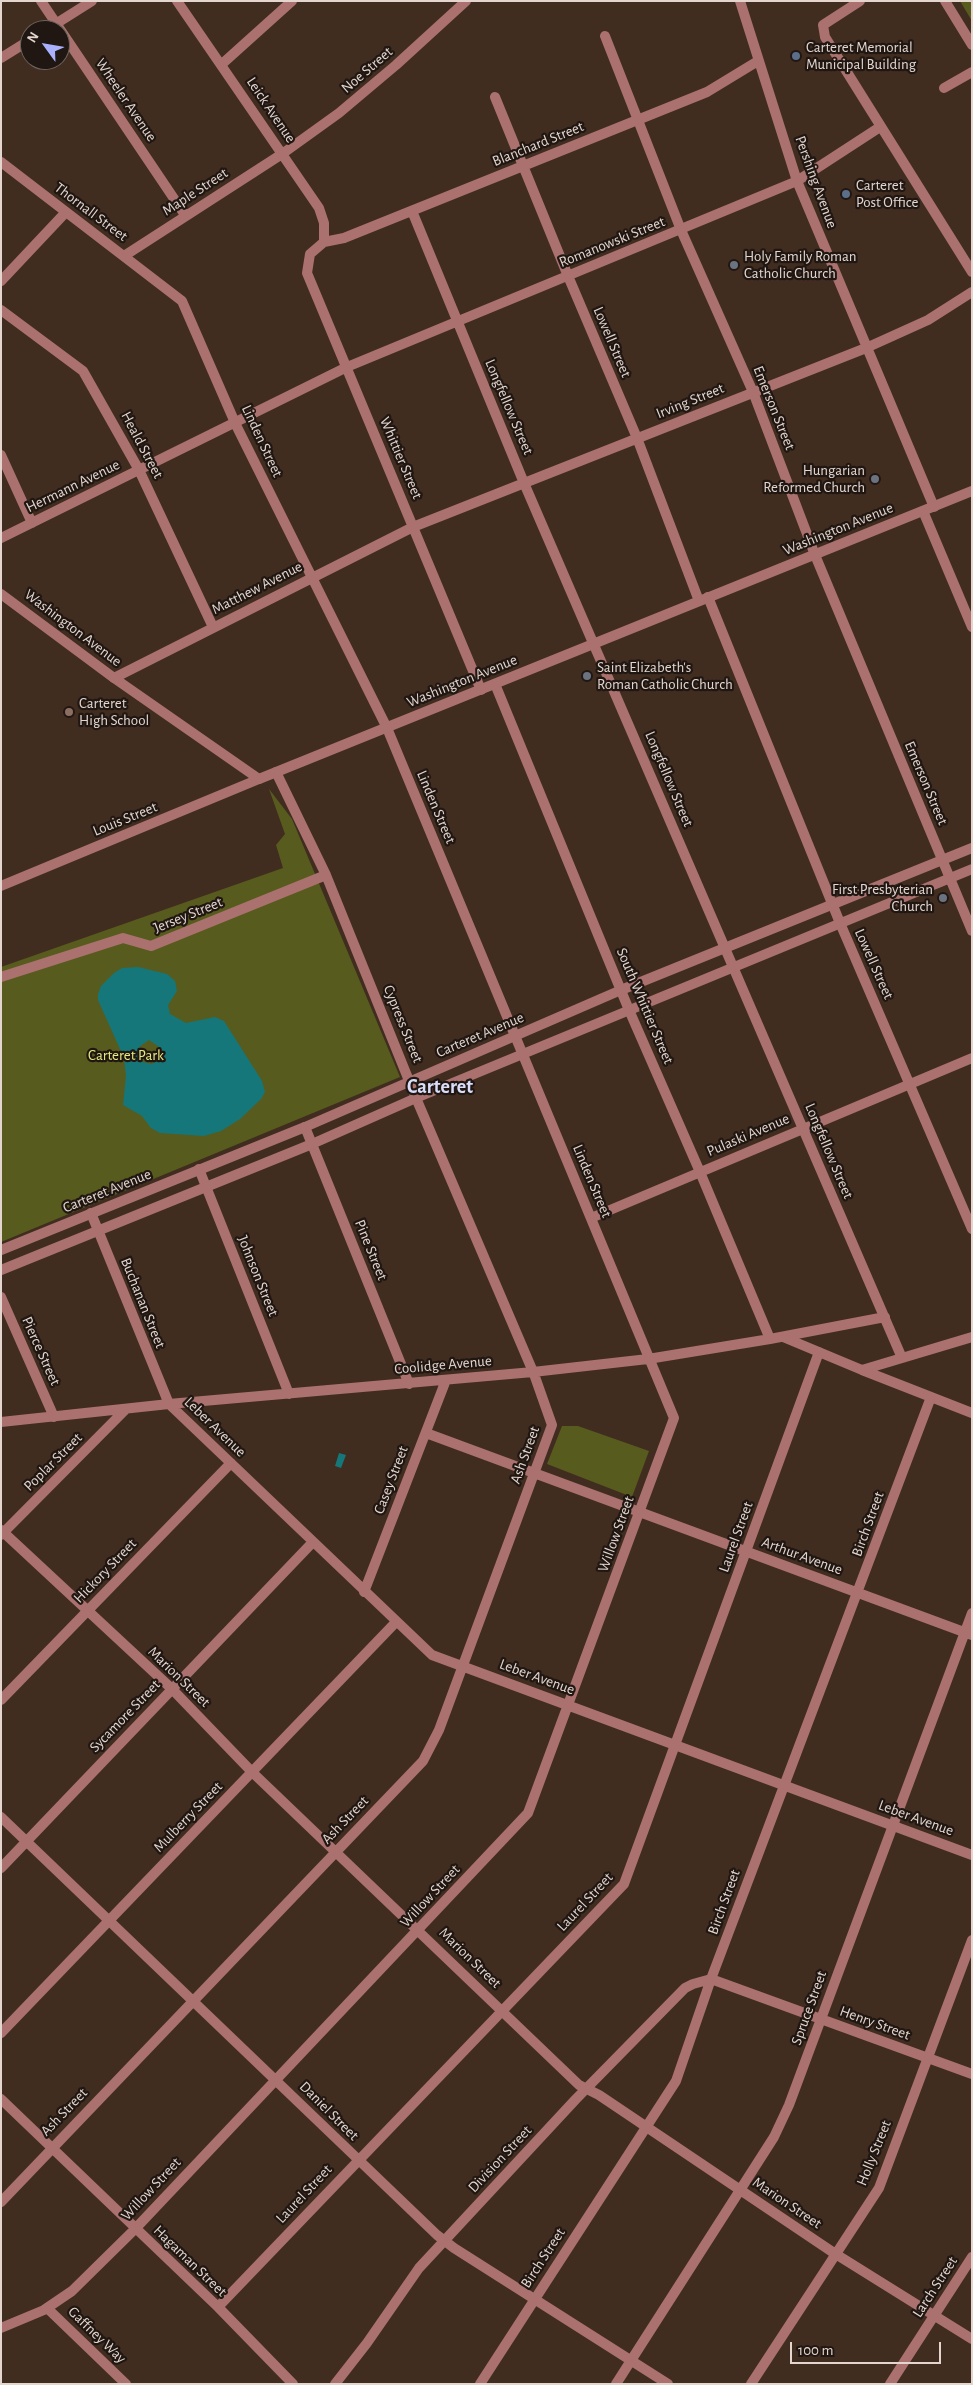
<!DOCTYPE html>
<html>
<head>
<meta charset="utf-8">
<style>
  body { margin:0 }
  #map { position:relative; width:973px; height:2385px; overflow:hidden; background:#412c20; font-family:"Alegreya Sans",sans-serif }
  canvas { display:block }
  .frame { position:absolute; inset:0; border:2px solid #e4d6cf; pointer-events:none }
  .north { position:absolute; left:20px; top:20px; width:50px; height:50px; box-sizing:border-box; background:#201712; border:1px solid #6e635e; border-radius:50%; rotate:302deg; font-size:14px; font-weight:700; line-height:20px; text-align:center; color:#e4d6cf }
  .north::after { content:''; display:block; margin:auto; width:18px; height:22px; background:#a9b0fc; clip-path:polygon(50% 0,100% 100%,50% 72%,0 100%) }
  .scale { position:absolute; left:790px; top:2342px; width:151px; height:22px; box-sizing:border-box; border:2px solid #e4d6cf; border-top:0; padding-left:6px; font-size:15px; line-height:18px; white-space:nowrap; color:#e4d6cf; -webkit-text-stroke:4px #201712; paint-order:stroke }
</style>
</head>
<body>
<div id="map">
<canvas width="973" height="2385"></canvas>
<div class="frame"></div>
<div class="north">N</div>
<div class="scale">100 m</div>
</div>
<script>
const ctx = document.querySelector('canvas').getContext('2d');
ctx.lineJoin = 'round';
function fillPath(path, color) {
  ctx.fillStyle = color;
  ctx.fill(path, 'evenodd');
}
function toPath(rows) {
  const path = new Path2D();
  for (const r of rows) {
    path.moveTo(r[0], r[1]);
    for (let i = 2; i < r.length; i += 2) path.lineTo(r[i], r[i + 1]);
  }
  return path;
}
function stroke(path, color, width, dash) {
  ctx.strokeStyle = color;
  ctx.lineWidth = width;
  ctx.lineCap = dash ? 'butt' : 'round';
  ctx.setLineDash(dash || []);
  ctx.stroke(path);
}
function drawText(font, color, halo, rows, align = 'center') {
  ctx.font = font + ' "Alegreya Sans",sans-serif';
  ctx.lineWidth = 4.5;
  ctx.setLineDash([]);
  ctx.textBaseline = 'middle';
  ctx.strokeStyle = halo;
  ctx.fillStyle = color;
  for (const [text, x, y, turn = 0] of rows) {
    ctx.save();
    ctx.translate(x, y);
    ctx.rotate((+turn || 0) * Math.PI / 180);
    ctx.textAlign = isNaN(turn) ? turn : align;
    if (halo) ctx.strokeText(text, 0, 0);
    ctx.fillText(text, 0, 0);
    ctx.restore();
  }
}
const green = toPath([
  [960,1,972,1,972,21],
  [269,789,292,819,400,1077,1,1242,1,967,283,868,276,845,285,834],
  [562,1426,578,1426,649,1451,632,1497,547,1464]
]);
const water = toPath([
  [138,967,167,974,175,981,177,991,168,1005,170,1014,186,1023,215,1017,224,1021,262,1081,265,1092,261,1099,240,1119,221,1131,204,1136,160,1133,151,1128,142,1116,123,1105,126,1076,124,1058,98,1000,98,994,101,986,114,973,122,968],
  [149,1040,162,1049,160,1059,152,1064,143,1062,139,1056,139,1047],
  [339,1453,346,1455,341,1468,335,1466]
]);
const minor = toPath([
  [41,1,185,215],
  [177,1,319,208,324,223,324,242],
  [740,1,797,181,934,507],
  [860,1,823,25,825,37,972,272],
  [945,1,972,45],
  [46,30,92,1],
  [605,36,681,230,753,392,815,555,972,931],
  [1,58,30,40],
  [222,64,292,1],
  [944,88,972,72],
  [495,97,568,276,637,438,699,601],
  [1,162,182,301,236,425,387,728,674,1418,528,1813,135,2229,72,2291,44,2310,1,2328],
  [412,211,524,483,902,1358],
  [124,256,282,154,339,113,396,65,466,1],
  [1,281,66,212],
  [1,310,83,371,139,470,213,627],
  [1,455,32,523],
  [923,511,972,627],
  [1,538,347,367,797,181,880,127],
  [708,597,840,923,972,1229],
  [114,678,413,527,866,348,928,320,972,292],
  [495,684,629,1010,700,1172,770,1339],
  [481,690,307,273,310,254,324,242,344,238,707,92,758,61],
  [1,886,259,779],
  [1,977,123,938,151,946,326,875],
  [305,1127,409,1384],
  [199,1169,289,1394],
  [91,1213,169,1404,432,1655,972,1855],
  [591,1218,972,1058],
  [1,1297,54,1417],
  [783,1337,862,1370,972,1337],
  [862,1370,972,1413],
  [1,1422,169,1404,533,1372,648,1359,770,1339,885,1317],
  [426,1433,972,1635],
  [1,1530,172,1689,252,1772,579,2085,599,2095,834,2253,972,2339],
  [1,1535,126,1409],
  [364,1592,446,1380],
  [1,1700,231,1463],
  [1,1817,437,2235,454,2248,668,2384],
  [1,1868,312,1543],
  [1,2033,396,1622],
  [1,2099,218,2307,293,2384],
  [1,2202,423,1761,439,1730,552,1425,534,1374,416,1098,326,875,276,772],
  [218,2307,624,1884,819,1352],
  [47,2308,126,2384],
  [335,2384,367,2343,419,2268,576,2099,685,1988,693,1984,711,1979,972,2074],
  [480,2384,676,2081,711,1979,931,1397],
  [616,2384,774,2137,789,2105,972,1613],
  [751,2384,879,2188,972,1940],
  [890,2384,972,2257]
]);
const tertiary = toPath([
  [1,594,114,678,259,779,972,491],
  [1,1250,305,1127,621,990,972,848],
  [1,1270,312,1144,416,1098,972,869]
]);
const markers = [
  [796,56,5,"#5c6f8a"],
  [846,194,5,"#5c6f8a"],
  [734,265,5,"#6b7280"],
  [875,479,5,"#6b7280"],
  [587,676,5,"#6b7280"],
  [69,712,5,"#8d6e63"],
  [943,898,5,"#6b7280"]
];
const poiNames = [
  ["Carteret Memorial",806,47],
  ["Municipal Building",806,64],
  ["Carteret",856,185],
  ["Post Office",856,202],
  ["Holy Family Roman",744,256],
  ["Catholic Church",744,273],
  ["Hungarian",865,470,"right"],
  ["Reformed Church",865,487,"right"],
  ["Saint Elizabeth's",597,667],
  ["Roman Catholic Church",597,684],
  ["Carteret",79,703],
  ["High School",79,720],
  ["First Presbyterian",933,889,"right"],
  ["Church",933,906,"right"]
];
const streetNames = [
  ["Noe Street",367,70,-41],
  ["Wheeler Avenue",126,100,56],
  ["Leick Avenue",271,110,56],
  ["Blanchard Street",538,144,-22],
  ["Pershing Avenue",816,182,70],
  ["Maple Street",195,192,-33],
  ["Thornall Street",91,212,37],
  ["Romanowski Street",612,242,-22],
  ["Lowell Street",612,342,67],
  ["Irving Street",690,401,-22],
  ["Longfellow Street",509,407,67],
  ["Emerson Street",774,408,68],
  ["Linden Street",262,441,65],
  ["Heald Street",142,445,62],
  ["Whittier Street",401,458,67],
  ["Hermann Avenue",73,486,-26],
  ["Washington Avenue",838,529,-22],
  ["Matthew Avenue",257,588,-27],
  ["Washington Avenue",73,628,37],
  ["Washington Avenue",462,681,-22],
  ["Longfellow Street",669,779,67],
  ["Emerson Street",926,783,67],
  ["Linden Street",436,807,67],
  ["Louis Street",125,819,-22],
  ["Jersey Street",188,915,-22],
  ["Lowell Street",874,964,66],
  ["South Whittier Street",645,1006,67],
  ["Cypress Street",403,1024,68],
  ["Carteret Avenue",480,1035,-23],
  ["Pulaski Avenue",748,1135,-23],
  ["Longfellow Street",829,1151,67],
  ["Linden Street",592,1181,67],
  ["Carteret Avenue",107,1191,-22],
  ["Pine Street",371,1250,68],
  ["Johnson Street",258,1276,68],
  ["Buchanan Street",143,1303,68],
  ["Pierce Street",41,1351,66],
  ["Coolidge Avenue",443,1365,-5],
  ["Leber Avenue",215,1427,44],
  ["Ash Street",525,1455,-70],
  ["Poplar Street",53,1462,-45],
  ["Casey Street",391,1480,-69],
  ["Birch Street",868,1524,-70],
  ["Willow Street",616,1534,-70],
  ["Laurel Street",736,1537,-70],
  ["Arthur Avenue",802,1556,20],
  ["Hickory Street",105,1571,-46],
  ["Marion Street",179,1677,44],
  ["Leber Avenue",537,1677,20],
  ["Sycamore Street",125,1716,-46],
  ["Mulberry Street",188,1817,-46],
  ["Leber Avenue",916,1818,20],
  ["Ash Street",345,1820,-46],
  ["Willow Street",430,1896,-47],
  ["Laurel Street",585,1902,-47],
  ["Birch Street",724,1902,-70],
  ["Marion Street",470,1958,44],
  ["Spruce Street",809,2008,-70],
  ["Henry Street",875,2023,20],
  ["Daniel Street",329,2111,45],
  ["Ash Street",64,2112,-46],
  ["Holly Street",874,2153,-68],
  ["Division Street",500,2159,-47],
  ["Willow Street",151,2189,-47],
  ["Laurel Street",304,2194,-47],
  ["Marion Street",787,2203,34],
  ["Birch Street",543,2258,-57],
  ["Hagaman Street",190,2261,44],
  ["Larch Street",935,2287,-57],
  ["Gaffney Way",97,2335,44]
];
const parkNames = [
  ["Carteret Park",126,1055]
];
const districtNames = [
  ["Carteret",440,1087]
];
fillPath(green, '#585b1e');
fillPath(water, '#15777a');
stroke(minor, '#aa716e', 10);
stroke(tertiary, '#aa716e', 10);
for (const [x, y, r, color] of markers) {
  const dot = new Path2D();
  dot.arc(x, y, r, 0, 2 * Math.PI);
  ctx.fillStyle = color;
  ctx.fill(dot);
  stroke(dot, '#201712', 2);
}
drawText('15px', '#e4d6cf', '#201712', poiNames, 'left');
drawText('15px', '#e4d6cf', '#201712', streetNames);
drawText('15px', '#e5eb7e', '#201712', parkNames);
drawText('bold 20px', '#dadefb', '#201712', districtNames);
</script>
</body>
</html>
